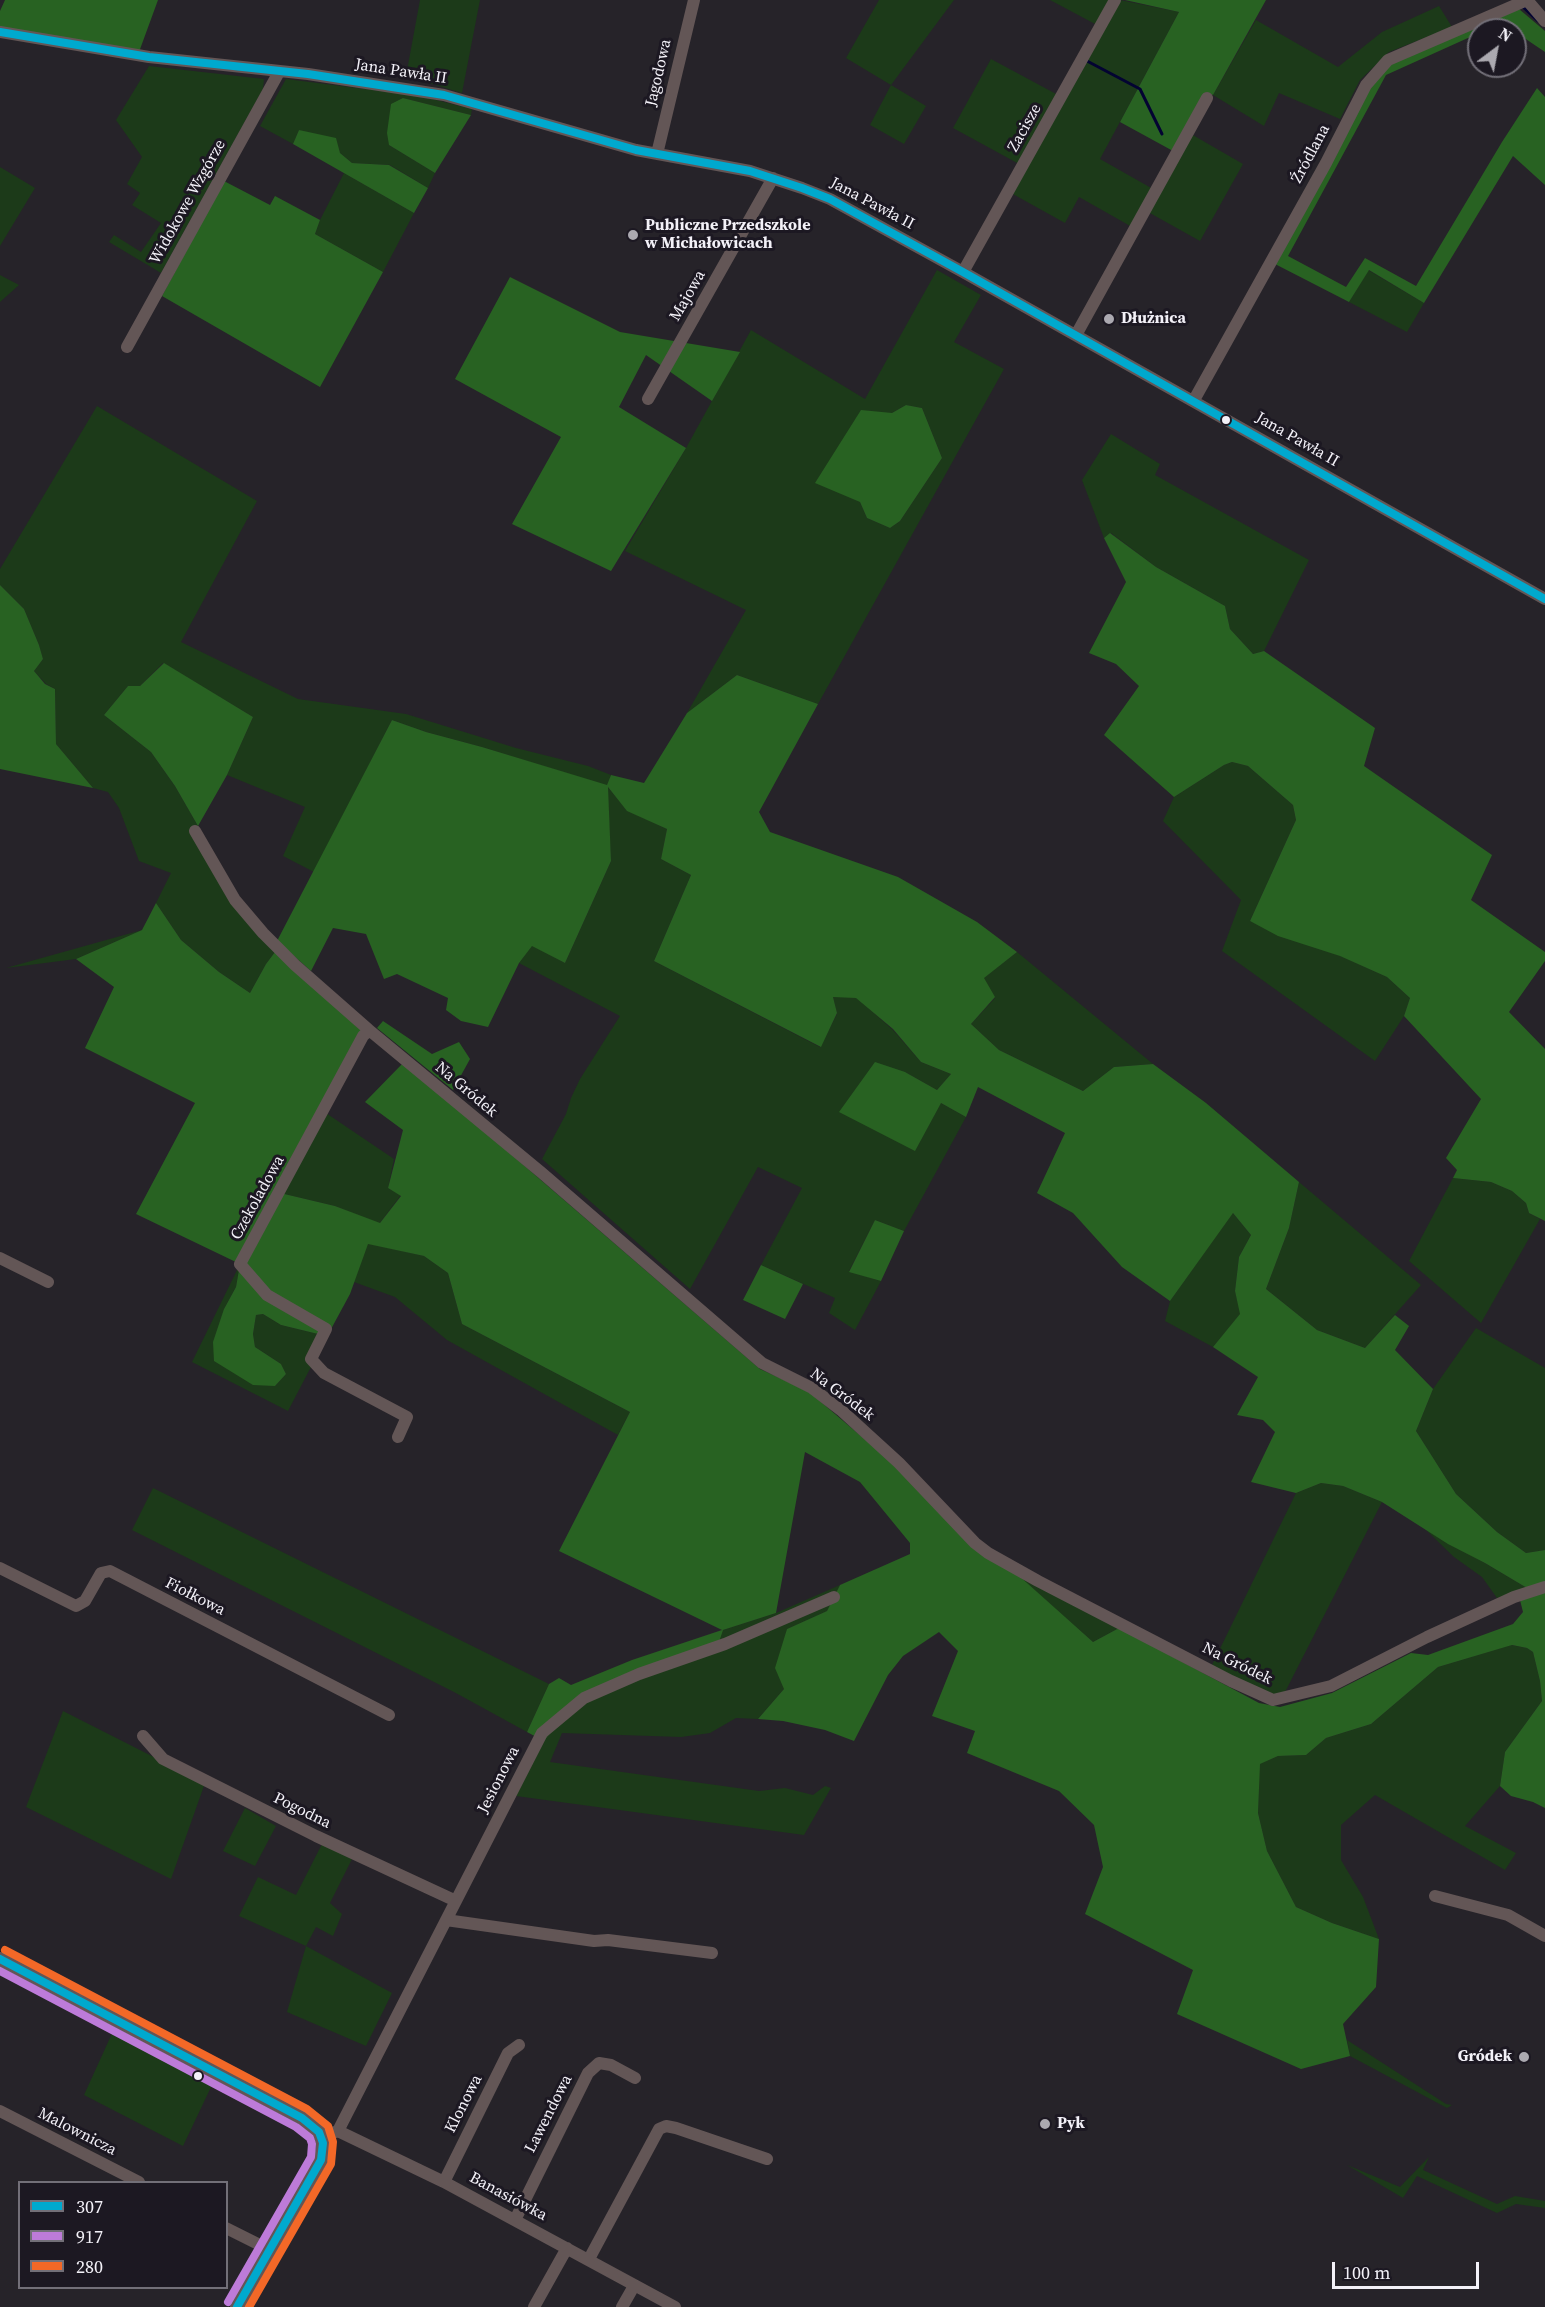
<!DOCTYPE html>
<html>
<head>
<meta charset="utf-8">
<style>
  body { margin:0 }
  #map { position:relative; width:1545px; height:2307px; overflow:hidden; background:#262329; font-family:"Source Serif 4",serif }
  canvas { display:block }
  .legend { position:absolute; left:18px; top:2181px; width:210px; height:108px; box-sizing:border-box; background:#1c1822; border:2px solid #726f78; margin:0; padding:8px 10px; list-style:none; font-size:18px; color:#f3f1f8 }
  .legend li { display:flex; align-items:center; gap:12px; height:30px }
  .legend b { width:30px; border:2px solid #726f78 }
  .north { position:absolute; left:1467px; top:18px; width:60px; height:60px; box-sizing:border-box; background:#1c1822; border:2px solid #726f78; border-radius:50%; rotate:32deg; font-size:16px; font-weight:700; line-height:24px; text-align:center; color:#f3f1f8 }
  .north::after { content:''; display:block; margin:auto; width:21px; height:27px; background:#aba9b0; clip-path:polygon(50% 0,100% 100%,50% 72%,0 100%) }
  .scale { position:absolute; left:1332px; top:2262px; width:147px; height:27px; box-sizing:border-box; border:3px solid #f3f1f8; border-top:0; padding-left:8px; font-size:18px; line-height:21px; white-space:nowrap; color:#f3f1f8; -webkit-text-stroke:4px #1c1822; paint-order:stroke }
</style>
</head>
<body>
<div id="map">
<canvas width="1545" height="2307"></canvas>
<ul class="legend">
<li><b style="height:8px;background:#00a9ce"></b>307</li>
<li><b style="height:8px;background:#bd7bd9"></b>917</li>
<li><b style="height:8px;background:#f36827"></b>280</li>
</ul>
<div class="north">N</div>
<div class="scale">100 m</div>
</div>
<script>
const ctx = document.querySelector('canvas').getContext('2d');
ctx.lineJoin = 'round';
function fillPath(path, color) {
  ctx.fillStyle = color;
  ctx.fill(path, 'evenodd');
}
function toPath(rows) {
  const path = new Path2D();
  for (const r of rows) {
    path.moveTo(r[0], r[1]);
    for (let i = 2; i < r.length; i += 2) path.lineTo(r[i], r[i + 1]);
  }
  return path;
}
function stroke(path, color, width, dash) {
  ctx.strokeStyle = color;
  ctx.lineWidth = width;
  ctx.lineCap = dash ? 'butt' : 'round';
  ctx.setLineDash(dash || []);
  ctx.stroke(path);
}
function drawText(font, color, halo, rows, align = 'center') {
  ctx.font = font + ' "Source Serif 4",serif';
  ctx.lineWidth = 6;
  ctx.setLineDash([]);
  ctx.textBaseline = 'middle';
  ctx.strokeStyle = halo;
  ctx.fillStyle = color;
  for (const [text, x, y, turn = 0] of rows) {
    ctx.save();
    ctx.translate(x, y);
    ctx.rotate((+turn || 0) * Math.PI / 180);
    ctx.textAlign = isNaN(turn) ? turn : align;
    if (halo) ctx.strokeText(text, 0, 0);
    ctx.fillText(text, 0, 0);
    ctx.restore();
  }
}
const green = toPath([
  [420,0,480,0,462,93,406,76],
  [879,0,954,0,891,85,926,106,904,144,870,125,891,85,846,58],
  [1050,0,1110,0,1097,25],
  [1120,0,1179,12,1100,159,1153,189,1132,227,1079,197,1065,223,1011,193],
  [1439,6,1452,27,1389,52,1360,80,1340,119,1279,93,1264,126,1213,95,1256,20,1338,67,1382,32],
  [991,59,1058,95,1019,164,953,128],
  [149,66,264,79,263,89,161,273,109,242,114,235,141,252,161,223,132,205,140,193,127,184,142,157,116,120],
  [286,79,420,96,472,109,471,115,403,98,389,145,435,173,428,188,390,165,352,163,340,153,299,130,293,144,260,126],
  [1191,134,1243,164,1200,241,1148,212],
  [0,167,35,188,0,246],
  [344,173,414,213,383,272,315,234,320,220],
  [937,270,981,295,954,342,1004,369,818,704,737,675,687,713,746,610,625,551,686,448,751,330,865,399],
  [906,405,922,408,942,458,900,521,890,528,867,518,860,502,892,413],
  [1368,270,1424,303,1407,332,1349,302],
  [0,275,19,285,0,302],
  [97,406,257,501,181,642,298,699,406,714,516,748,588,766,611,775,607,786,627,810,667,829,661,859,691,875,654,961,820,1047,837,1014,833,997,856,997,893,1030,921,1062,951,1074,937,1090,905,1072,941,1103,966,1117,904,1231,875,1220,849,1271,881,1281,855,1330,829,1313,835,1298,761,1265,802,1188,758,1167,690,1289,542,1159,566,1114,571,1098,580,1079,620,1016,519,963,532,945,565,963,611,861,607,786,482,747,426,732,392,720,314,872,283,856,305,807,227,775,253,717,163,663,140,686,128,686,104,715,151,752,175,786,198,826,190,828,275,952,266,964,250,993,219,972,181,940,156,903,171,873,139,861,119,808,108,792,93,788,56,744,55,689,46,684,34,671,43,659,39,645,24,609,0,585,0,569],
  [1111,434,1160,464,1155,475,1309,560,1264,651,1253,654,1230,629,1225,606,1156,567,1111,533,1104,538,1082,480],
  [1232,762,1248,766,1293,805,1296,820,1250,921,1341,956,1387,977,1410,998,1404,1016,1375,1061,1222,951,1241,900,1163,821,1174,797,1224,765],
  [142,930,76,959,6,968],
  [1017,952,1153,1064,1114,1067,1083,1091,999,1050,971,1024,995,998,983,978],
  [320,1109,394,1159,388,1188,401,1195,379,1224,335,1206,276,1192],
  [1453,1178,1491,1182,1512,1191,1526,1203,1529,1213,1540,1219,1481,1323,1409,1261],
  [1299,1182,1421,1285,1365,1348,1317,1330,1266,1289,1289,1228],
  [1232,1212,1251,1235,1239,1257,1235,1291,1241,1314,1213,1347,1165,1321,1170,1301],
  [367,1243,424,1256,448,1273,462,1324,630,1412,618,1435,447,1340,395,1297,354,1282],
  [240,1264,236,1287,224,1309,275,1386,286,1374,281,1364,255,1347,253,1334,256,1315,263,1314,281,1325,318,1334,324,1342,288,1411,192,1362],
  [1476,1328,1545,1368,1545,1550,1526,1553,1497,1532,1456,1494,1416,1431,1433,1389],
  [1321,1483,1343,1486,1382,1502,1283,1696,1266,1694,1212,1665,1296,1493],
  [153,1488,549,1684,527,1732,454,1692,132,1530],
  [1426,1530,1485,1563,1527,1588,1497,1598,1482,1577,1454,1557],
  [1015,1574,1119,1628,1093,1642],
  [840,1585,827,1611,787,1629,784,1689,758,1719,736,1718,710,1733,681,1737,562,1733,550,1762,759,1791,785,1788,813,1795,825,1786,831,1788,804,1835,516,1796,544,1741,580,1694,723,1630,776,1613],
  [1511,1645,1527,1648,1533,1652,1540,1681,1542,1701,1505,1752,1500,1786,1465,1826,1516,1853,1505,1870,1375,1795,1341,1825,1341,1860,1363,1897,1379,1939,1332,1923,1296,1907,1267,1851,1258,1813,1259,1764,1278,1756,1306,1755,1326,1738,1371,1724,1438,1667],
  [63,1711,205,1783,171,1879,26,1807],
  [245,1808,276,1826,255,1866,223,1851],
  [322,1844,352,1859,330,1903,342,1914,333,1936,316,1927,306,1946,392,1993,366,2046,287,2012,306,1946,239,1916,258,1877,296,1895],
  [114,2029,212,2085,183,2146,84,2095],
  [1347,2040,1446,2104,1452,2105,1447,2108,1350,2056],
  [1429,2157,1423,2170,1497,2204,1515,2196,1545,2201,1545,2208,1516,2204,1497,2213,1417,2176,1403,2198,1347,2165,1400,2187]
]);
const forest = toPath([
  [5,0,158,0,139,52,0,27,0,11],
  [1125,0,1266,0,1213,95,1206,92,1173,151,1120,122,1179,12],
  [1519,9,1545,31,1545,52,1502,23,1486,30,1479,30,1479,33,1386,75,1288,256,1346,287,1365,258,1416,286,1502,142,1537,88,1545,97,1545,185,1513,156,1424,303,1369,270,1349,302,1275,264,1368,87,1392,62],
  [403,98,471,115,435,173,389,145,387,133,391,104],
  [299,130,336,138,340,153,352,163,389,165,428,188,414,213,293,144],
  [224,181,270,205,275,196,320,220,315,234,383,272,320,387,162,296],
  [510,277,620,332,740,352,712,401,646,355,619,407,686,448,611,571,512,524,561,437,455,379],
  [906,405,922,408,942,458,900,521,890,528,867,518,860,502,815,483,861,410,892,413],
  [1110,533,1156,567,1225,606,1230,629,1253,654,1264,651,1375,728,1364,766,1492,855,1471,900,1545,952,1545,961,1509,1012,1545,1049,1545,1221,1529,1213,1526,1203,1512,1191,1491,1182,1453,1178,1457,1170,1446,1158,1481,1099,1404,1016,1410,998,1387,977,1340,956,1278,936,1250,921,1296,820,1293,805,1248,766,1232,762,1224,765,1174,797,1104,735,1139,686,1116,664,1089,653,1126,582,1104,538],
  [0,585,24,609,39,645,43,659,34,671,45,684,55,689,56,744,93,788,0,769],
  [164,663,253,717,227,775,198,826,175,786,151,752,104,715,128,686,140,686],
  [737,675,818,704,759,812,770,832,898,877,977,922,1017,952,984,978,995,997,971,1024,999,1050,1083,1091,1114,1067,1153,1064,1206,1103,1299,1182,1289,1228,1266,1289,1317,1330,1365,1348,1395,1315,1409,1326,1395,1350,1433,1389,1416,1431,1456,1494,1497,1532,1526,1553,1545,1550,1545,1582,1527,1588,1485,1563,1448,1544,1382,1502,1343,1486,1321,1483,1296,1493,1251,1482,1275,1432,1263,1420,1237,1415,1258,1377,1213,1347,1240,1314,1235,1291,1239,1257,1251,1235,1233,1213,1170,1301,1122,1267,1073,1213,1037,1193,1065,1133,978,1087,966,1117,941,1103,915,1151,839,1112,875,1062,905,1072,937,1090,951,1074,921,1062,893,1029,856,998,833,997,837,1013,821,1047,654,961,691,875,661,859,667,829,627,811,608,787,611,861,565,963,532,946,519,963,488,1027,461,1021,446,1010,448,998,397,974,384,979,366,934,333,928,311,971,277,941,392,720,426,732,482,747,607,785,611,775,644,783,687,713],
  [156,903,181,940,219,972,250,993,266,964,275,952,362,1031,276,1192,335,1206,380,1223,401,1196,388,1188,403,1130,365,1102,404,1062,760,1369,808,1391,895,1465,1093,1642,1119,1628,1259,1703,1280,1707,1332,1693,1411,1653,1428,1655,1513,1624,1523,1612,1520,1600,1545,1590,1545,1808,1533,1802,1511,1796,1500,1786,1505,1752,1542,1701,1540,1681,1533,1652,1527,1648,1512,1645,1438,1667,1371,1724,1326,1738,1306,1755,1278,1756,1260,1764,1258,1813,1267,1851,1296,1907,1332,1923,1379,1939,1376,1987,1343,2024,1350,2056,1301,2069,1177,2014,1193,1970,1085,1914,1103,1867,1094,1825,1059,1791,967,1753,975,1731,932,1716,958,1651,939,1632,903,1656,888,1675,854,1741,825,1730,783,1721,758,1719,784,1689,775,1668,787,1629,827,1611,840,1585,910,1554,910,1543,860,1482,805,1452,776,1613,723,1630,718,1645,580,1694,544,1741,527,1732,549,1684,559,1678,571,1685,632,1660,722,1630,559,1551,630,1412,462,1324,448,1273,424,1256,368,1244,350,1294,324,1342,318,1334,281,1325,263,1314,256,1315,253,1334,255,1347,281,1364,286,1374,275,1386,253,1385,214,1361,213,1342,224,1309,236,1287,240,1264,136,1214,195,1103,85,1048,114,987,76,959,142,930],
  [383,1021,432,1054,459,1042,470,1059,453,1090,377,1028],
  [875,1220,904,1231,881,1281,849,1272],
  [761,1265,803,1284,785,1319,743,1300]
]);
const stream = toPath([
  [1523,7,1538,21],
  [1087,61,1140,89,1162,134]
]);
const minor = toPath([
  [1527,0,1545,21],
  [0,32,149,57,308,74,444,95,636,150,750,171,802,188,830,199,963,272,1545,599],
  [657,154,694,0],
  [963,272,1115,0],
  [1076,335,1207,98],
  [127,347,279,72],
  [648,399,773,178],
  [1194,400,1326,163,1366,85,1388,60,1527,0],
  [195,831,235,900,263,933,295,965,369,1030,542,1173,762,1363,812,1388,842,1411,899,1463,975,1543,988,1553,1038,1581,1231,1681,1273,1700,1331,1686,1427,1637,1514,1597,1545,1587],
  [369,1030,363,1036,240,1264,267,1295,326,1329,311,1359,324,1373,407,1417,398,1437],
  [0,1258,48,1282],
  [0,1568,76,1606,85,1601,101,1573,110,1571,389,1715],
  [143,1736,163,1759,316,1836,456,1901],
  [1435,1896,1508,1915,1545,1936],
  [446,1920,594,1941,608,1940,712,1953],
  [0,2111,139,2182],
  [338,2131,542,1733,584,1698,639,1674,725,1644,834,1597],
  [321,2137,338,2131,444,2182,675,2307],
  [444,2182,508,2053,519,2045],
  [515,2220,588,2073,599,2063,611,2065,635,2078],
  [226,2228,270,2250],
  [589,2259,659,2129,666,2126,676,2128,767,2159],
  [534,2307,567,2248],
  [622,2307,634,2286]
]);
const tertiary = toPath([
  [0,1959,302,2118,319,2132,323,2143,321,2160,237,2307]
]);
const bus1 = toPath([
  [0,32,149,57,308,74,444,95,636,150,750,171,802,188,830,199,963,272,1545,599],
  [0,1959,302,2118,319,2132,323,2143,321,2160,237,2307]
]);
const bus2 = toPath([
  [0,1971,296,2127,310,2138,312,2144,311,2157,228,2302]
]);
const bus3 = toPath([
  [5,1950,307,2109,328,2126,333,2142,331,2164,249,2307]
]);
const markers = [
  [633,235,6,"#aba9b0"],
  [1109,319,6,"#aba9b0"],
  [1226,420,5,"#f3f1f8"],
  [1524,2057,6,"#aba9b0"],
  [198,2076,5,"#f3f1f8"],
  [1045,2124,6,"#aba9b0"]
];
const streetNames = [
  ["Jana Pawła II",401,72,9],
  ["Jagodowa",659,73,-77],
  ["Zacisze",1025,128,-61],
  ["Źródlana",1311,154,-62],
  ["Widokowe Wzgórze",188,202,-61],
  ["Jana Pawła II",872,204,28],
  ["Majowa",688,296,-60],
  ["Jana Pawła II",1297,440,30],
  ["Na Gródek",466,1090,40],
  ["Czekoladowa",258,1198,-61],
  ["Na Gródek",842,1395,37],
  ["Fiołkowa",195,1597,27],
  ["Na Gródek",1237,1664,26],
  ["Jesionowa",499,1780,-63],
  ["Pogodna",302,1811,26],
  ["Klonowa",464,2104,-63],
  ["Lawendowa",549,2114,-63],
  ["Malownicza",77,2132,27],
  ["Banasiówka",508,2197,28]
];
const poiNames = [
  ["Publiczne Przedszkole",645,226],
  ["w Michałowicach",645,244],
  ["Dłużnica",1121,319],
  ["Gródek",1512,2057,"right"],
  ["Pyk",1057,2124]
];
fillPath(green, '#1c3a19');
fillPath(forest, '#286222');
stroke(stream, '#030332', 3);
stroke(minor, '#635656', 12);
stroke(tertiary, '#635656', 14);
stroke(bus1, '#00a9ce', 8);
stroke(bus2, '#bd7bd9', 8);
stroke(bus3, '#f36827', 8);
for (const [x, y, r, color] of markers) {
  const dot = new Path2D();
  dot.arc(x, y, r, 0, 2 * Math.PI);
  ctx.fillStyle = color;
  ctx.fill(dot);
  stroke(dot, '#1c1822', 2);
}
drawText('16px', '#f3f1f8', '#1c1822', streetNames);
drawText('bold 16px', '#f3f1f8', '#1c1822', poiNames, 'left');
</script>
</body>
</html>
